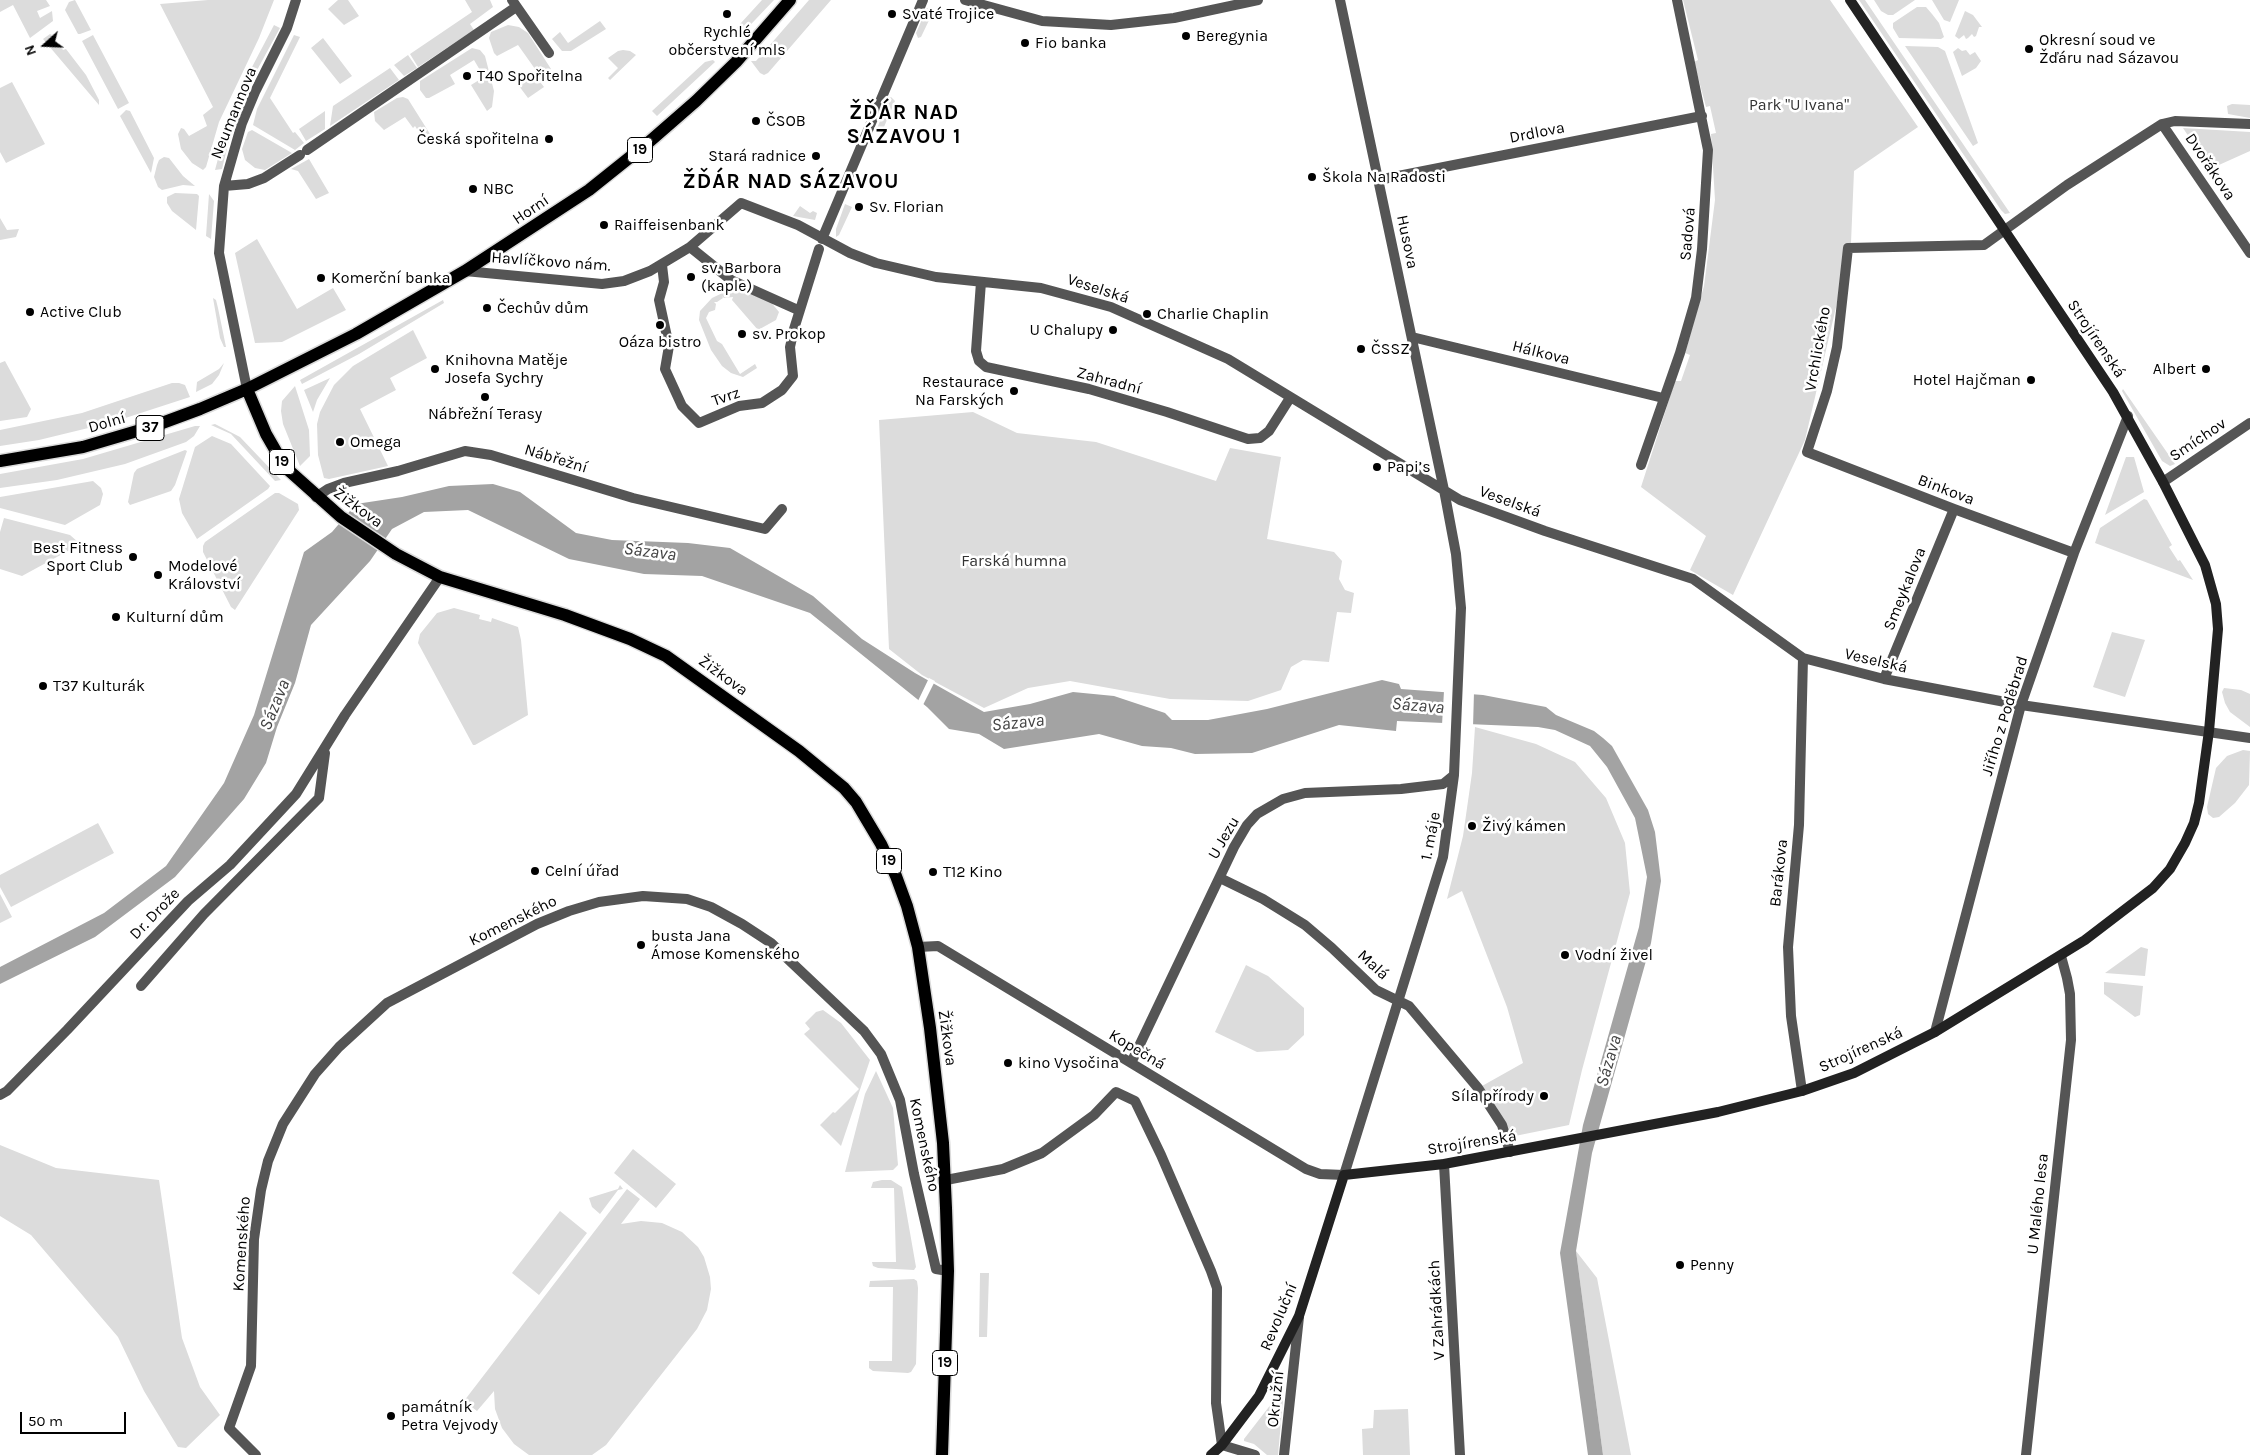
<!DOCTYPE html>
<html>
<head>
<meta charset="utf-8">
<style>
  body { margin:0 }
  #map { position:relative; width:2250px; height:1455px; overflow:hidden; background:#fff; font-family:Karla,sans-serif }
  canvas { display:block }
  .north { position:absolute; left:20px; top:20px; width:50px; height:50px; -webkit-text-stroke:4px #fff; paint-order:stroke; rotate:250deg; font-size:14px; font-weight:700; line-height:20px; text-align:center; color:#000 }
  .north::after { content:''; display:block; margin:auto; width:18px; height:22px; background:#000; clip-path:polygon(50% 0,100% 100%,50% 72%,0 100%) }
  .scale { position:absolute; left:20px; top:1412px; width:106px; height:22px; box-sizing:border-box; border:2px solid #000; border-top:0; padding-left:6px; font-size:15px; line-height:18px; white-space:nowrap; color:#000; -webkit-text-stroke:4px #fff; paint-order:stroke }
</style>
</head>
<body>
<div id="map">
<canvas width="2250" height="1455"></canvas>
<div class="north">N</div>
<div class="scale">50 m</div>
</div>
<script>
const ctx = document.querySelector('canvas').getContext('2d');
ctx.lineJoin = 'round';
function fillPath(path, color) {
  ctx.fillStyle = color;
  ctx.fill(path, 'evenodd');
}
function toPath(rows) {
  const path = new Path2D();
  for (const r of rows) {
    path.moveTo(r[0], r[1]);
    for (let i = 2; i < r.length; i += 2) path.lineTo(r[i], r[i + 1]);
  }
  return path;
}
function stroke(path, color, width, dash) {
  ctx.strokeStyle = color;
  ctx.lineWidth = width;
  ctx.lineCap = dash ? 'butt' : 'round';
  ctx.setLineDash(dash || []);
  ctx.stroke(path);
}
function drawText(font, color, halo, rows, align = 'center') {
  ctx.font = font + ' Karla,sans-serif';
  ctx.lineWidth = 5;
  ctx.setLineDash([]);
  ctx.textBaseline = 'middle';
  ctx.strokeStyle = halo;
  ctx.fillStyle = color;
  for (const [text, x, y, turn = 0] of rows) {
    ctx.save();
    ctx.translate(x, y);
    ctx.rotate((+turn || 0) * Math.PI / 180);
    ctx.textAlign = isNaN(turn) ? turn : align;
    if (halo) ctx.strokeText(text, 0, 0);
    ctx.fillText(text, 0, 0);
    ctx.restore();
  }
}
const green = toPath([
  [0,0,46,0,50,6,37,11,40,18,52,11,53,21,30,38,13,5,0,12],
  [75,0,91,30,80,34,78,34,65,10,69,2],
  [208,0,274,0,259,38,219,122,206,167,203,170,192,163,181,149,178,134,181,128,184,129,189,136,207,126,203,115,213,107,160,4],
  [338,0,348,0,359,16,344,25,328,9],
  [465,0,490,0,493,7,470,24,474,30,418,67,410,54,472,12],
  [762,0,774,0,737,39,730,35],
  [809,0,831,0,768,73,764,75,760,73,751,61,756,61],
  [1683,0,1830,0,1918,127,1854,171,1851,243,1805,440,1733,595,1690,570,1706,536,1641,487,1675,381,1681,381,1690,355,1685,353,1704,286,1715,200,1711,134,1716,133,1710,106,1706,107,1694,62,1698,60],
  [1859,0,1865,0,2010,213,2005,214,2001,210],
  [1874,0,1915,0,1893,15,1888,15,1881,11],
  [1932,0,1959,0,1950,22,1944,20],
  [1917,7,1926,7,1932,14,1939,23,1944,37,1941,39,1899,38,1893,28,1893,23],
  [927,8,933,12,921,37,918,38,916,33],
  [1965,11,1973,15,1982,27,1979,27,1976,36,1974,37,1972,34,1968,38,1966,39,1964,35,1959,39,1955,36],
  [600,21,606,29,571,51,562,51,552,39,560,32,568,43],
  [274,25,280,28,244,94,235,118,230,117,252,67],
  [508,25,519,27,528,33,551,69,540,76,518,45,497,56,494,53,489,38,491,32],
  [50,34,54,36,53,37,63,50,66,49,86,75,99,100,99,105,43,39],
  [93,35,129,103,118,109,82,41],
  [294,35,300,37,270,98,293,133,295,132,304,143,295,150,253,125,257,109],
  [323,38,352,76,340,84,311,48],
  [1905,46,1938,47,1945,51,1978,143,1973,146],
  [472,48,480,50,485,56,494,91,492,107,487,111,471,85,484,77,474,60,450,75,455,84,429,98,426,98,420,90,420,81],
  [1958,48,1962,51,1966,50,1970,55,1975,52,1981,61,1976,68,1962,76,1953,52],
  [623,50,630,51,636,55,610,80,608,78,618,68,608,58,618,51],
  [408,55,417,68,404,76,394,65],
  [713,60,715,62,657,116,652,111,705,62],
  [390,68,399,80,330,126,333,106],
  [535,75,544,87,528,98,519,86],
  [12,82,45,144,6,163,0,152,0,88],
  [403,97,408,99,430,134,422,137,415,126,413,128,405,117,384,130,375,121,374,112,397,98],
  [891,97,895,101,881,134,879,134,876,131,880,121,889,98],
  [2232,104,2250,105,2250,118,2228,114,2227,106],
  [126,110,130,111,154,158,151,173,120,116],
  [325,111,325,129,306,141,299,129],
  [228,121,233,124,222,169,215,170],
  [2183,128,2250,132,2250,151,2210,169],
  [252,130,292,153,265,170,255,168,245,160,242,149,248,132],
  [164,157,169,158,183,176,195,186,183,185,162,190,158,187,154,177,157,165,159,160],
  [309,159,329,193,316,199,298,171,291,169],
  [175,193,197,194,199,196,196,230,172,211,167,203,167,197],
  [209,194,214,201,211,239,206,236],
  [845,204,852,207,839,235,836,237,836,229],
  [800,206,810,213,813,211,817,213,815,220,793,216],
  [0,218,7,230,19,229,16,237,0,240],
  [257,239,297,309,333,288,346,310,282,342,255,343,235,253],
  [733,288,755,293,770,301,779,312,776,320,758,330,732,300,733,297,724,298,722,296,723,298,717,302,714,302,716,304,715,310,709,312,706,318,717,341,722,344,740,374,755,364,757,368,743,377,731,373,722,366,711,350,699,320,700,311,712,298],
  [213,298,216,300,218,308,226,347,224,347,220,338],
  [443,300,444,303,359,354,302,384,300,380],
  [413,330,427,358,390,378,396,390,360,409,388,466,329,479,324,478,318,455,317,424,320,412,334,385,353,366],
  [5,361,31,409,27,417,0,421,0,363],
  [224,363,219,375,212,384,196,392,197,382,219,369],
  [330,378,317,400,313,412,304,390],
  [172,383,179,383,185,385,190,397,113,422,39,440,0,446,0,430,82,413],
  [295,386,309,430,310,456,300,466,283,424,281,411,282,401],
  [2123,389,2175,464,2170,466,2162,461,2122,391],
  [973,412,1017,433,1096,442,1216,481,1230,448,1281,457,1267,539,1334,552,1342,561,1339,579,1345,590,1354,593,1351,613,1337,612,1329,662,1303,660,1291,667,1281,690,1248,701,1170,699,1070,681,1028,688,984,708,922,675,889,649,879,420],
  [215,424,240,437,281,480,275,481,231,434,211,425],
  [195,426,200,426,194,436,186,442,125,464,57,480,0,488,0,474,83,459],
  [212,436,231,444,270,486,268,489,197,539,182,513,179,499,195,447],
  [185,450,187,451,175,485,171,491,130,505,128,502,134,473,137,469],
  [2126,457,2134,457,2144,492,2105,515],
  [93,481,101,488,103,494,100,505,65,525,0,508,0,497],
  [275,493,279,493,298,504,299,510,235,610,231,607,203,552,203,546,205,542],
  [2144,499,2147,500,2172,545,2169,547,2178,561,2180,560,2193,580,2095,543,2100,528],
  [4,518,70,535,78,542,77,546,22,576,0,569,0,532],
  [454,608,480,615,479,619,491,622,492,618,518,627,521,640,528,715,475,745,473,745,418,643,420,634,437,613],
  [2112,632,2145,640,2125,697,2093,687],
  [2224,688,2241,690,2250,694,2250,727,2230,712,2225,703,2222,692],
  [1475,727,1536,744,1575,762,1606,798,1625,843,1630,893,1582,1070,1569,1125,1510,1137,1497,1108,1482,1086,1523,1063,1507,1007,1462,891,1447,899,1463,836,1472,773],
  [2243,750,2250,751,2249,785,2235,803,2219,817,2213,818,2208,814,2207,807,2216,768,2227,756],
  [98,823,114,853,11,907,0,887,0,875],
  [0,894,12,917,0,923],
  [2141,947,2148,949,2145,976,2105,973],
  [1246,965,1268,976,1304,1008,1304,1035,1288,1050,1257,1052,1215,1032],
  [2104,982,2143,986,2140,1015,2135,1017,2104,994],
  [823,1010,841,1023,870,1060,841,1146,820,1125,833,1112,835,1113,859,1089,804,1034,810,1029,805,1023,816,1012],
  [876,1071,893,1108,898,1165,893,1170,845,1172,865,1094],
  [0,1145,56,1168,159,1180,182,1338,200,1387,220,1415,186,1448,178,1447,173,1439,144,1391,118,1337,31,1235,0,1216],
  [633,1149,676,1184,656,1208,614,1173],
  [882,1180,891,1180,902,1187,916,1267,914,1270,878,1268,873,1266,872,1262,896,1262,894,1188,871,1188,873,1182],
  [620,1185,623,1189,618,1190,600,1214,592,1207,589,1198,618,1189],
  [627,1189,640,1199,621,1224,641,1221,662,1223,682,1232,698,1247,704,1257,710,1277,711,1289,707,1310,697,1329,606,1445,592,1455,529,1455,514,1444,502,1428,495,1409,494,1391,477,1411,464,1401],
  [560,1211,587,1233,539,1295,512,1273],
  [1576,1251,1597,1278,1631,1455,1603,1455],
  [980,1273,989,1273,987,1337,979,1337],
  [914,1279,917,1281,918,1288,916,1364,911,1372,908,1373,873,1371,869,1368,869,1361,892,1361,893,1287,869,1287,870,1281],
  [1280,1398,1283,1400,1278,1455,1267,1455,1254,1444,1244,1441,1244,1439,1275,1399],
  [1408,1409,1410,1455,1363,1455,1362,1429,1373,1428,1374,1410]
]);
const water = toPath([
  [493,484,520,492,576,533,612,540,688,543,730,548,813,596,862,639,915,673,984,712,1030,704,1073,692,1114,696,1165,713,1172,720,1208,720,1267,709,1382,680,1399,684,1401,689,1483,695,1546,707,1556,715,1594,731,1603,738,1612,746,1648,810,1655,832,1661,881,1651,943,1592,1153,1576,1251,1603,1455,1588,1455,1560,1253,1583,1125,1639,927,1647,877,1635,818,1607,767,1590,746,1555,730,1538,727,1397,721,1396,731,1339,725,1252,753,1195,754,1171,748,1142,746,1099,734,1004,749,979,734,949,729,927,707,810,613,702,576,644,574,569,559,468,510,424,512,392,529,370,561,311,625,295,683,277,727,266,763,244,799,175,877,95,937,0,984,0,967,104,913,166,866,224,783,254,715,304,552,332,532,356,504,402,497,449,486]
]);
const pier = toPath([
  [929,678,935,681,922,707,917,703],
  [1444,691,1474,692,1473,727,1442,725]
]);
const street = toPath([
  [512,0,549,53],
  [965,0,1042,21,1111,25,1174,18,1258,0],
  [2162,124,2250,253],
  [307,150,516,7],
  [1378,180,1702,116],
  [224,186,248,184,264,178,300,155],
  [822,239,923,0],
  [690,247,731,280,798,310],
  [662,265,664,282,659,300,669,346,665,369,682,406,699,423,739,406,762,403,782,390,793,376,790,347,794,329,819,249],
  [465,271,602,284,624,281,650,271,690,247,741,203,798,225,850,253,876,263,936,277,1041,288,1111,307,1228,359,1460,500,1545,531,1693,579,1803,658,1884,679,2021,705,2250,738],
  [981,282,976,351,979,361,986,367,1089,389,1167,412,1248,439,1260,438,1269,431,1290,398],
  [1412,337,1663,398],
  [247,389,219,253,224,186,242,123,255,92,287,28,296,0],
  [1641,465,1680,353,1696,298,1702,249,1708,150,1677,0],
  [2163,482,2250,423],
  [316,497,328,489,344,483,398,471,465,451,491,455,633,498,765,529,782,509],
  [2074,553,1954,509,1807,452,1827,391,1837,347,1848,248,1984,245,2067,185,2162,124,2175,121,2250,124],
  [1884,679,1954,509],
  [1220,878,1263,899,1305,925,1332,948,1376,990,1409,1006,1478,1088,1502,1125,1510,1152],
  [918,947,938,946,1306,1169,1320,1174,1344,1175,1443,857,1454,775,1461,608,1456,554,1444,490,1340,0],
  [141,986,204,914,319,798,325,753],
  [1935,1032,2021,705,2074,553,2128,416],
  [1131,1063,1234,847,1247,825,1257,814,1283,799,1305,793,1401,789,1443,784,1454,775],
  [1802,1091,1791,1016,1788,947,1799,825,1803,658],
  [0,1095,7,1091,67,1030,188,901,230,865,296,794,345,715,440,577],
  [1444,1164,1460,1455],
  [946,1180,1003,1169,1042,1153,1094,1115,1116,1092,1135,1101,1161,1155,1211,1271,1217,1288,1216,1403,1222,1445,1255,1455],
  [256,1455,229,1428,251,1366,254,1239,261,1190,268,1161,283,1124,315,1074,339,1047,387,1003,537,924,569,911,599,902,643,896,687,899,711,907,742,924,771,943,864,1031,881,1054,900,1100,914,1174,936,1269,948,1271],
  [1284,1455,1299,1317],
  [2026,1455,2071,1040,2070,994,2067,978,2061,956]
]);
const secondary = toPath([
  [1211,1455,1222,1445,1259,1396,1299,1316,1344,1175,1444,1164,1718,1112,1802,1091,1854,1073,1935,1032,2085,940,2153,888,2170,869,2185,843,2194,823,2199,803,2209,731,2218,629,2216,604,2205,565,2163,482,2113,392,1850,0]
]);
const primary = toPath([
  [247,389,266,434,285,467,341,517,396,554,440,577,565,615,630,639,666,656,799,751,844,788,856,802,881,844,896,876,907,906,918,947,930,1028,943,1143,946,1208,948,1271,942,1455],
  [0,461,83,447,154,426,200,409,247,389,356,334,465,271,589,190,649,142,696,101,736,62,790,0]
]);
const markers = [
  [727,14,5,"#000"],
  [892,14,5,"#000"],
  [1186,36,5,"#000"],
  [1025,43,5,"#000"],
  [2029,49,5,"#000"],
  [467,76,5,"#000"],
  [756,121,5,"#000"],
  [549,139,5,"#000"],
  [816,156,5,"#000"],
  [1312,177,5,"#000"],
  [473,189,5,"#000"],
  [859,207,5,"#000"],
  [604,225,5,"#000"],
  [691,277,5,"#000"],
  [321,278,5,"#000"],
  [487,308,5,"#000"],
  [30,312,5,"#000"],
  [1147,314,5,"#000"],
  [660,325,5,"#000"],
  [1113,330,5,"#000"],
  [742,334,5,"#000"],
  [1361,349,5,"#000"],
  [435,369,5,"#000"],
  [2206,369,5,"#000"],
  [2031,380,5,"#000"],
  [1014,391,5,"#000"],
  [485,397,5,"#000"],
  [340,442,5,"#000"],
  [1377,467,5,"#000"],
  [133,557,5,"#000"],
  [158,575,5,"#000"],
  [116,617,5,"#000"],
  [43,686,5,"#000"],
  [1472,826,5,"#000"],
  [535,871,5,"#000"],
  [933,872,5,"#000"],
  [641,945,5,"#000"],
  [1565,955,5,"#000"],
  [1008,1063,5,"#000"],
  [1544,1096,5,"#000"],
  [1680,1265,5,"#000"],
  [391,1416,5,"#000"]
];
const shields = [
  [640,150,25],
  [150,428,28],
  [282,462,25],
  [889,861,25],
  [945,1363,25]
];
const shieldNames = [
  ["19",640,150],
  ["37",150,428],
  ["19",282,462],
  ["19",889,861],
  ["19",945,1363]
];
const poiNames = [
  ["Svaté Trojice",902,14],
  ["Rychlé",727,32,"center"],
  ["občerstvení mls",727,50,"center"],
  ["Beregynia",1196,36],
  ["Okresní soud ve",2039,40],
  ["Žďáru nad Sázavou",2039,58],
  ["Fio banka",1035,43],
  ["T40 Spořitelna",477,76],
  ["ČSOB",766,121],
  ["Česká spořitelna",539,139,"right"],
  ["Stará radnice",806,156,"right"],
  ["Škola Na Radosti",1322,177],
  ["NBC",483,189],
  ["Sv. Florian",869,207],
  ["Raiffeisenbank",614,225],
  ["sv. Barbora",701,268],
  ["(kaple)",701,286],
  ["Komerční banka",331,278],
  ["Čechův dům",497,308],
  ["Active Club",40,312],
  ["Charlie Chaplin",1157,314],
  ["U Chalupy",1103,330,"right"],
  ["sv. Prokop",752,334],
  ["Oáza bistro",660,342,"center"],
  ["ČSSZ",1371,349],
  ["Knihovna Matěje",445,360],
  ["Josefa Sychry",445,378],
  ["Albert",2196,369,"right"],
  ["Hotel Hajčman",2021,380,"right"],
  ["Restaurace",1004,382,"right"],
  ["Na Farských",1004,400,"right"],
  ["Nábřežní Terasy",485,414,"center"],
  ["Omega",350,442],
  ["Papi’s",1387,467],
  ["Best Fitness",123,548,"right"],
  ["Sport Club",123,566,"right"],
  ["Modelové",168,566],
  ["Království",168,584],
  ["Kulturní dům",126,617],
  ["T37 Kulturák",53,686],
  ["Živý kámen",1482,826],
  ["Celní úřad",545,871],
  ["T12 Kino",943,872],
  ["busta Jana",651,936],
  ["Ámose Komenského",651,954],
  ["Vodní živel",1575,955],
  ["kino Vysočina",1018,1063],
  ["Síla přírody",1534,1096,"right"],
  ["Penny",1690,1265],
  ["památník",401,1407],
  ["Petra Vejvody",401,1425]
];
const parkNames = [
  ["Park \"U Ivana\"",1799,105],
  ["Farská humna",1014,561]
];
const streetNames = [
  ["Neumannova",234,113,-68],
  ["Drdlova",1537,133,-11],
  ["Dvořákova",2210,167,56],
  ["Horní",531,210,-34],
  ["Sadová",1688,234,-85],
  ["Husova",1407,242,78],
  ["Havlíčkovo nám.",551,262,4],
  ["Veselská",1098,289,18],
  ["Strojírenská",2096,339,56],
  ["Vrchlického",1818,349,-80],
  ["Hálkova",1541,353,14],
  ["Zahradní",1109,381,15],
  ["Tvrz",726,397,-19],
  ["Dolní",107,423,-16],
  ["Smíchov",2198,440,-34],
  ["Nábřežní",556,459,17],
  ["Binkova",1946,490,21],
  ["Veselská",1510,502,20],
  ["Žižkova",358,508,36],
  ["Smeykalova",1905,589,-68],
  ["Veselská",1876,661,13],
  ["Žižkova",723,676,36],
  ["Jiřího z Poděbrad",2005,716,-73],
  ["1. máje",1431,836,-79],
  ["U Jezu",1224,838,-60],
  ["Barákova",1779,873,-84],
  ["Dr. Drože",155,914,-46],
  ["Komenského",513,921,-26],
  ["Malá",1373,965,43],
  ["Žižkova",947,1038,82],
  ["Kopečná",1137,1050,31],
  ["Strojírenská",1861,1050,-24],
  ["Strojírenská",1472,1143,-9],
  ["Komenského",924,1145,78],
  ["U Malého lesa",2038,1204,-84],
  ["Komenského",242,1244,-86],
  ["V Zahrádkách",1437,1310,-93],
  ["Revoluční",1279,1317,-67],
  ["Okružní",1276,1399,-84]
];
const waterNames = [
  ["Sázava",650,552,7],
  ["Sázava",275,705,-68],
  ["Sázava",1418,706,5],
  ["Sázava",1018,723,-6],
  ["Sázava",1609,1061,-74]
];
const districtNames = [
  ["ŽĎÁR NAD",904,113],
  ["SÁZAVOU 1",904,137],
  ["ŽĎÁR NAD SÁZAVOU",791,182]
];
fillPath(green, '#dcdcdc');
fillPath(water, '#a3a3a3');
fillPath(pier, '#fff');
stroke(primary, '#dbdbdb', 15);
stroke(street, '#555', 10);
stroke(secondary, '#222', 10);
stroke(primary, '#000', 12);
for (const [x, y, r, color] of markers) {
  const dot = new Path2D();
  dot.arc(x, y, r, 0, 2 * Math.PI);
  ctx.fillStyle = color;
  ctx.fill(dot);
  stroke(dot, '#fff', 2);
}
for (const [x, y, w] of shields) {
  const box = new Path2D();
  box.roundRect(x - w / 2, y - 12.5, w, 25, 4);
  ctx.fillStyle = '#fff';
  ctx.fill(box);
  stroke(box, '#000', 1);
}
drawText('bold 15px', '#000', null, shieldNames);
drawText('16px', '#000', '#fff', poiNames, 'left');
drawText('16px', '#333', '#fff', parkNames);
drawText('16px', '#000', '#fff', streetNames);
drawText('italic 18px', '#444', '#fff', waterNames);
ctx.letterSpacing = '1px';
drawText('bold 21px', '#000', '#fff', districtNames);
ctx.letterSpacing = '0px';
</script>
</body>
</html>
